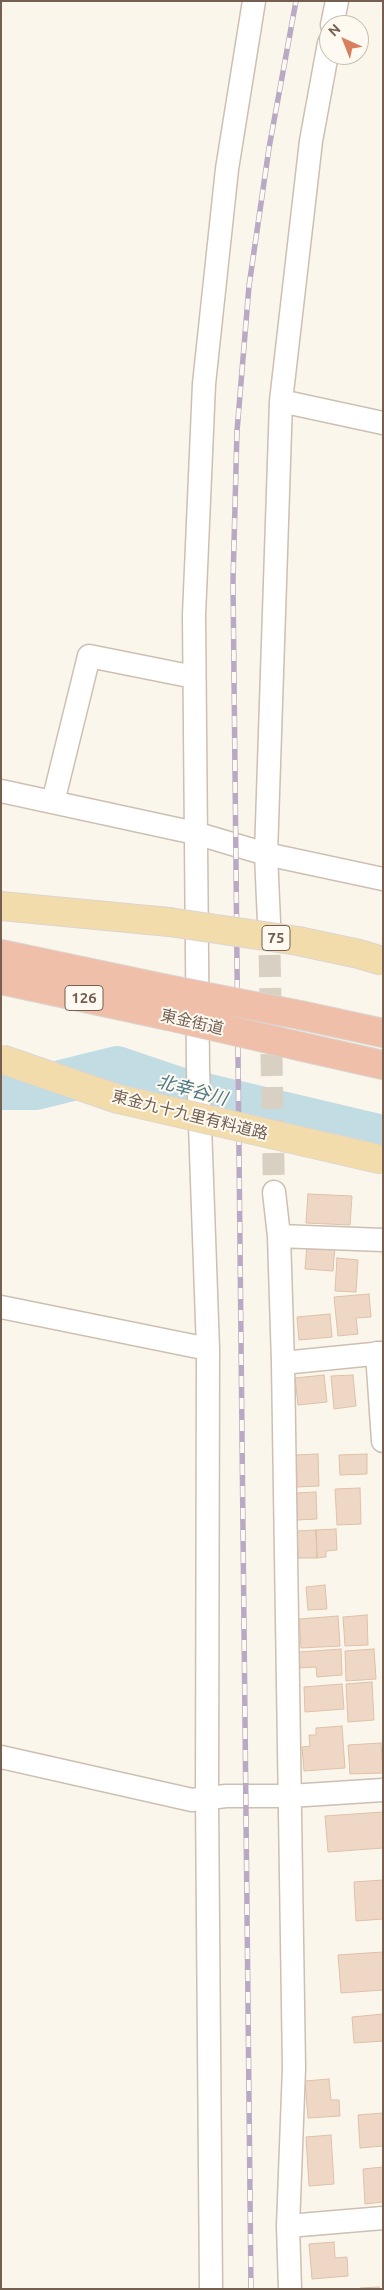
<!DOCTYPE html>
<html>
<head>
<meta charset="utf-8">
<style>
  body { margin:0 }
  #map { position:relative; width:384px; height:2290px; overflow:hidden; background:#fbf6eb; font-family:Ubuntu,sans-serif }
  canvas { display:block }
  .frame { position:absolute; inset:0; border:2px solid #745f50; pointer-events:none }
  .north { position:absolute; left:319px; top:15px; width:50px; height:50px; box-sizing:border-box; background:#fefaf2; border:1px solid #c7bcb1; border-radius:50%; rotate:316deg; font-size:14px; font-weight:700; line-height:20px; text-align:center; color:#745f50 }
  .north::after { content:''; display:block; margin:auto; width:18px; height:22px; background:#d8805d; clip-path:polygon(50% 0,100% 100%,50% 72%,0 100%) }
</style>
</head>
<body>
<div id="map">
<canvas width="384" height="2290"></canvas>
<div class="frame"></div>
<div class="north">N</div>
</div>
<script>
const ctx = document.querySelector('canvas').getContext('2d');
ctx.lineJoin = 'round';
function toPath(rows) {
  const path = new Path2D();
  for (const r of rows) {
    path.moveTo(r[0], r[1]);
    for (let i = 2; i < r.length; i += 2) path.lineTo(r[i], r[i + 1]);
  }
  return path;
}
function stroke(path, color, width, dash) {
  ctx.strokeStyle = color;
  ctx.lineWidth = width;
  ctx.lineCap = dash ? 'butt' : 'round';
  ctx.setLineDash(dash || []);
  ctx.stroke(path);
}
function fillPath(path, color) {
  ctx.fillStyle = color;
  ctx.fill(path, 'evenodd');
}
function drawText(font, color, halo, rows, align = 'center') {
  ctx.font = font + ' Ubuntu,"Noto Sans JP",sans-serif';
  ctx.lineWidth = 4;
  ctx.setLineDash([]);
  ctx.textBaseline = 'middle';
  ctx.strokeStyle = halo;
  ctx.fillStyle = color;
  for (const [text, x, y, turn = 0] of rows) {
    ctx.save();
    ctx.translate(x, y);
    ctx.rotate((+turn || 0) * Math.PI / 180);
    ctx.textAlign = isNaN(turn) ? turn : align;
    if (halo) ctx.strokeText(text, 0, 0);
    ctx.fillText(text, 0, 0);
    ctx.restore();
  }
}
const river = toPath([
  [1,1088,36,1088,117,1068,179,1089,383,1137]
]);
const building = toPath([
  [308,1194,352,1196,350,1225,306,1223,308,1194],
  [307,1245,335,1246,333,1271,305,1269,307,1245],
  [337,1258,358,1260,356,1292,335,1291,337,1258],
  [369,1294,371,1317,356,1318,358,1334,338,1336,334,1297,369,1294],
  [330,1314,332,1337,299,1340,297,1317,330,1314],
  [324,1375,327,1402,298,1405,295,1378,324,1375],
  [353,1375,356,1406,334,1409,331,1376,353,1375],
  [318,1454,319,1486,297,1487,296,1455,318,1454],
  [367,1454,367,1474,340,1475,339,1455,367,1454],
  [360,1488,361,1524,337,1525,335,1489,360,1488],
  [316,1492,317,1519,297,1520,296,1493,316,1492],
  [336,1529,337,1550,326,1551,326,1557,317,1558,316,1530,336,1529],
  [316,1530,317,1558,298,1558,297,1531,316,1530],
  [325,1585,327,1609,308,1610,306,1587,325,1585],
  [367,1615,368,1645,345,1646,343,1617,367,1615],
  [338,1616,340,1646,301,1648,299,1619,338,1616],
  [341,1649,342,1675,317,1677,316,1667,300,1668,299,1652,341,1649],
  [374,1649,376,1679,346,1681,345,1651,374,1649],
  [372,1682,374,1720,348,1722,346,1684,372,1682],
  [342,1684,344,1709,305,1712,304,1687,342,1684],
  [342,1726,345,1768,304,1771,302,1747,310,1746,309,1735,316,1735,316,1728,342,1726],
  [381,1743,383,1773,350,1774,348,1745,381,1743],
  [383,1812,383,1848,328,1852,325,1816,383,1812],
  [383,1880,383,1919,356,1921,354,1882,383,1880],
  [383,1952,383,1990,341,1993,338,1955,383,1952],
  [383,2014,383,2041,354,2043,352,2017,383,2014],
  [329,2079,331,2100,339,2100,340,2116,308,2118,305,2081,329,2079],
  [383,2113,383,2146,360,2148,358,2115,383,2113],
  [331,2135,334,2184,309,2186,306,2137,331,2135],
  [383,2167,383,2202,365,2204,363,2169,383,2167],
  [334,2242,335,2258,347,2257,348,2276,312,2279,309,2244,334,2242],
  [379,2287,380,2289,360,2289,360,2288,379,2287]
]);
const minorTunnel = toPath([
  [269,922,274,1192]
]);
const minor = toPath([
  [332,25,337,1],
  [281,401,383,423],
  [1,791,195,833,266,854,383,879],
  [53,802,89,656,194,677],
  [269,922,266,854,281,401,311,141,329,43],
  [274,1192,279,1236,283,1363,294,2068,288,2226,290,2289],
  [279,1236,383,1240],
  [1,1307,208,1349],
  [377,1353,383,1441],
  [283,1363,383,1353],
  [1,1757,192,1800,226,1796,290,1796,383,1790],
  [288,2226,383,2218],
  [211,2289,207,1798,208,1349,198,1069,194,615,204,384,227,169,254,1]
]);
const major = toPath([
  [1,906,169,922]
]);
const highway = toPath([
  [1,954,167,989],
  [1,980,168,1016],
  [300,1015,383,1033],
  [294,1045,383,1065]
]);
const rail = toPath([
  [251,2289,233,581,237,431,249,286,269,148,296,1]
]);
const majorBridge = toPath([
  [169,922,298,941,359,954,383,961],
  [1,1059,118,1099,383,1160]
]);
const highwayBridge = toPath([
  [167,989,300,1015],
  [168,1016,294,1045]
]);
const shields = [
  [276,938,28],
  [84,998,38]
];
const shieldNames = [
  ["75",276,938],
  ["126",84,998]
];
const streetNames = [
  ["東金街道",192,1022,13],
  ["東金九十九里有料道路",190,1115,14]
];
const waterNames = [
  ["北幸谷川",192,1090,15]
];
stroke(river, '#c1dce3', 44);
fillPath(building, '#eed8c5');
stroke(building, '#dfc0a7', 1);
stroke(minorTunnel, '#d9d0c4', 22, [22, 11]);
stroke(minor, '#cdbfb2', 25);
stroke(major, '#dbd5d2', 30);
stroke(highway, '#dbd5d2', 30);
stroke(minor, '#fff', 22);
stroke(major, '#f3dcab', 28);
stroke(highway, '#efbfa9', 28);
stroke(rail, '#baa9c5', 5.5);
stroke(rail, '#fefaf2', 4, [11]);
stroke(majorBridge, '#dbd5d2', 30, []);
stroke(highwayBridge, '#dbd5d2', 30, []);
stroke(majorBridge, '#f3dcab', 28);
stroke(highwayBridge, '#efbfa9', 28);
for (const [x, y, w] of shields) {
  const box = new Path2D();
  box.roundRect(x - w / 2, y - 12.5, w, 25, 4);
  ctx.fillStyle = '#fefaf2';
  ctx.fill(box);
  stroke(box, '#745f50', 1);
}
drawText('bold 15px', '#745f50', null, shieldNames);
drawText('16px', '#745f50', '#fefaf2', streetNames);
drawText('italic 18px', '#4c7885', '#fefaf2', waterNames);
</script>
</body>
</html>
